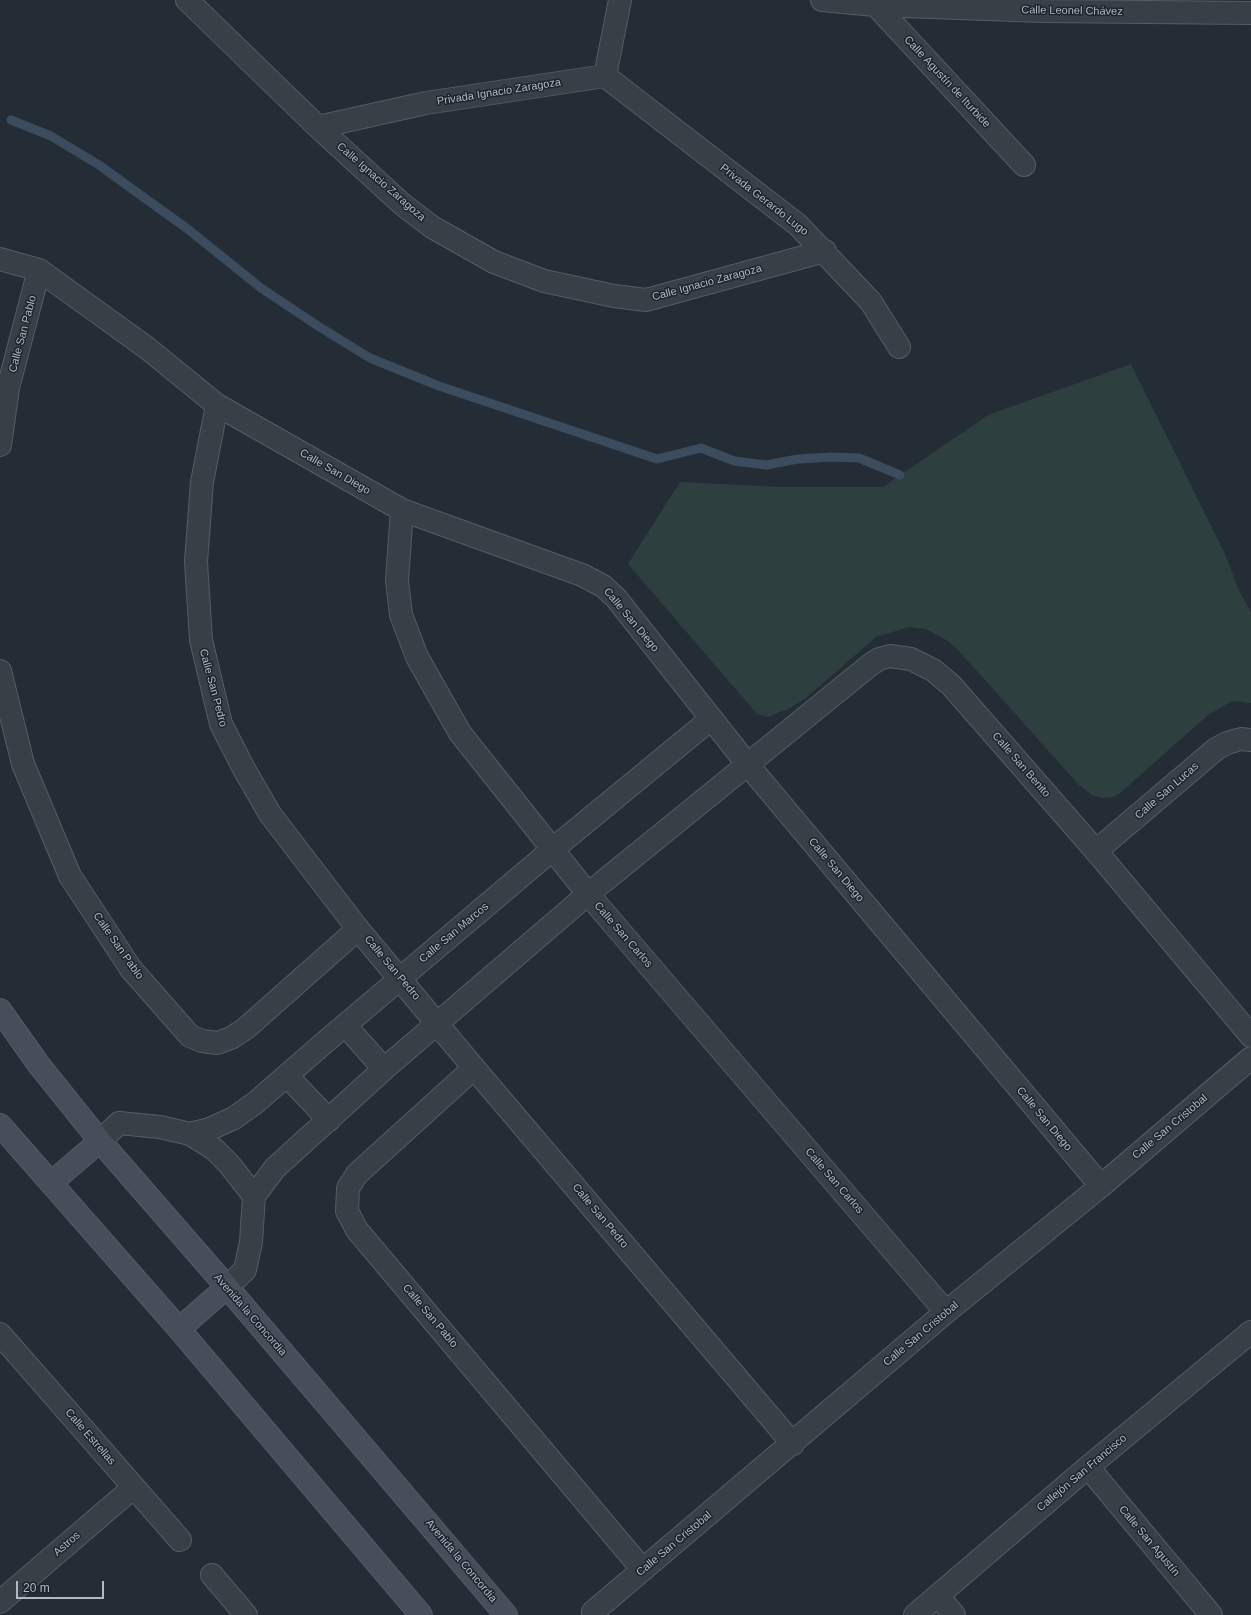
<!DOCTYPE html>
<html>
<head>
<meta charset="utf-8">
<style>
  body { margin:0 }
  #map { position:relative; width:1251px; height:1615px; overflow:hidden; background:#242d36; font-family:Arial,sans-serif }
  canvas { display:block }
  .scale { position:absolute; left:16px; top:1581px; width:88px; height:18px; box-sizing:border-box; border:2px solid #b2b9c3; border-top:0; padding-left:5px; font-size:12px; line-height:14px; white-space:nowrap; color:#b2b9c3; -webkit-text-stroke:3px #1c242c; paint-order:stroke }
</style>
</head>
<body>
<div id="map">
<canvas width="1251" height="1615"></canvas>
<div class="scale">20 m</div>
</div>
<script>
const ctx = document.querySelector('canvas').getContext('2d');
ctx.lineJoin = 'round';
function fillPath(path, color) {
  ctx.fillStyle = color;
  ctx.fill(path, 'evenodd');
}
function toPath(rows) {
  const path = new Path2D();
  for (const r of rows) {
    path.moveTo(r[0], r[1]);
    for (let i = 2; i < r.length; i += 2) path.lineTo(r[i], r[i + 1]);
  }
  return path;
}
function stroke(path, color, width, dash) {
  ctx.strokeStyle = color;
  ctx.lineWidth = width;
  ctx.lineCap = dash ? 'butt' : 'round';
  ctx.setLineDash(dash || []);
  ctx.stroke(path);
}
function drawText(font, color, halo, rows, align = 'center') {
  ctx.font = font + ' Arial,sans-serif';
  ctx.lineWidth = 3;
  ctx.setLineDash([]);
  ctx.textBaseline = 'middle';
  ctx.strokeStyle = halo;
  ctx.fillStyle = color;
  for (const [text, x, y, turn = 0] of rows) {
    ctx.save();
    ctx.translate(x, y);
    ctx.rotate((+turn || 0) * Math.PI / 180);
    ctx.textAlign = isNaN(turn) ? turn : align;
    if (halo) ctx.strokeText(text, 0, 0);
    ctx.fillText(text, 0, 0);
    ctx.restore();
  }
}
const green = toPath([
  [1131,364,1225,554,1239,591,1251,612,1251,703,1232,701,1208,715,1120,793,1113,797,1103,798,1092,795,1079,785,959,651,948,641,926,629,909,627,876,637,806,698,790,708,768,717,757,714,628,564,680,482,782,487,883,487,988,415]
]);
const stream = toPath([
  [11,120,51,136,99,165,189,230,261,288,318,326,370,358,439,386,657,459,701,448,734,461,766,465,798,459,832,457,859,458,900,475]
]);
const street = toPath([
  [187,0,318,127,402,204,432,227,494,262,544,281,614,296,646,300,825,251],
  [822,0,875,5,1043,11,1251,13],
  [871,0,1024,165],
  [605,76,798,225,871,302,899,347],
  [318,127,426,103,605,76,620,0],
  [0,259,39,270,147,348,217,405,402,510,582,575,603,586,616,598,748,765,1101,1186],
  [217,405,202,482,196,562,201,640,221,724,244,769,270,814,358,929,474,1068,793,1444],
  [0,445,8,388,39,270],
  [402,510,397,580,401,615,417,657,460,733,588,894,946,1312],
  [0,671,23,764,70,876,131,969,190,1036,202,1041,217,1043,231,1038,245,1029,358,929],
  [1096,851,1216,749,1227,743,1241,739,1251,740],
  [345,1025,384,1069],
  [474,1068,357,1174,348,1188,347,1211,357,1230,643,1570],
  [287,1076,329,1120],
  [190,1134,214,1149,229,1164,254,1196],
  [100,1141,119,1123,160,1127,190,1134,210,1129,234,1118,255,1103,324,1043,553,849,711,719],
  [227,1287,245,1270,251,1242,254,1196,275,1168,384,1069,588,894,870,665,879,659,890,656,911,659,933,670,951,685,1096,851,1251,1036],
  [0,1334,180,1540],
  [1088,1467,1211,1615],
  [212,1575,246,1615],
  [938,1596,954,1615],
  [0,1602,134,1487],
  [593,1612,946,1312,1101,1186,1251,1058],
  [915,1615,1088,1467,1251,1332]
]);
const secondary = toPath([
  [0,1010,39,1065,100,1141,227,1287,506,1615],
  [0,1125,179,1329,421,1615],
  [51,1183,100,1141],
  [179,1329,227,1287]
]);
const streetNames = [
  ["Calle Leonel Chávez",1072,11,1],
  ["Calle Agustín de Iturbide",947,82,47],
  ["Privada Ignacio Zaragoza",499,92,-9],
  ["Calle Ignacio Zaragoza",381,182,41],
  ["Privada Gerardo Lugo",764,200,38],
  ["Calle Ignacio Zaragoza",707,283,-15],
  ["Calle San Pablo",23,334,-75],
  ["Calle San Diego",335,472,30],
  ["Calle San Diego",631,620,50],
  ["Calle San Pedro",213,688,75],
  ["Calle San Benito",1021,765,49],
  ["Calle San Lucas",1167,791,-41],
  ["Calle San Diego",836,870,50],
  ["Calle San Marcos",454,933,-40],
  ["Calle San Carlos",623,935,49],
  ["Calle San Pablo",118,946,55],
  ["Calle San Pedro",392,968,50],
  ["Calle San Diego",1044,1119,50],
  ["Calle San Cristobal",1170,1127,-40],
  ["Calle San Carlos",834,1181,49],
  ["Calle San Pedro",600,1216,50],
  ["Avenida la Concordia",250,1315,49],
  ["Calle San Pablo",430,1316,50],
  ["Calle San Cristobal",921,1334,-40],
  ["Calle Estrellas",90,1437,49],
  ["Callejón San Francisco",1082,1473,-40],
  ["Calle San Agustín",1149,1541,50],
  ["Astros",67,1544,-41],
  ["Calle San Cristobal",674,1544,-40],
  ["Avenida la Concordia",461,1561,50]
];
fillPath(green, '#2d3f3e');
stroke(stream, '#3b4c5e', 9);
stroke(street, '#555c65', 24);
stroke(secondary, '#555c65', 24);
stroke(street, '#373f47', 22);
stroke(secondary, '#454e5a', 22);
drawText('11px', '#b2b9c3', '#1c242c', streetNames);
</script>
</body>
</html>
